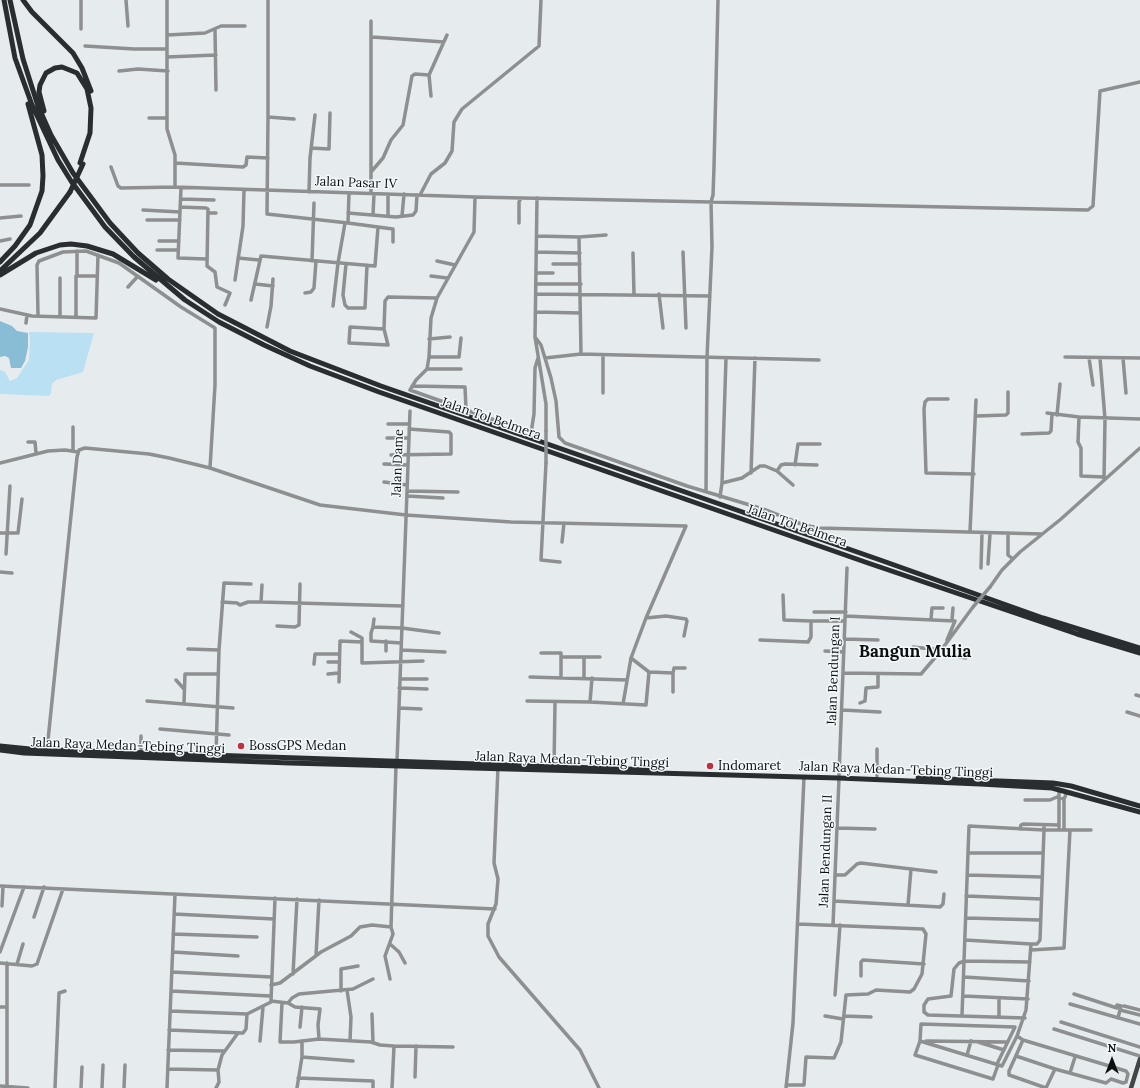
<!DOCTYPE html>
<html>
<head>
<meta charset="utf-8">
<style>
  body { margin:0 }
  #map { position:relative; width:1140px; height:1088px; overflow:hidden; background:#e6ebee; font-family:Lora,serif }
  canvas { display:block }
  .north { position:absolute; left:1092px; top:1040px; width:40px; height:40px; -webkit-text-stroke:3px #f3f9fb; paint-order:stroke; rotate:0deg; font-size:11px; font-weight:700; line-height:16px; text-align:center; color:#0c0e0f }
  .north::after { content:''; display:block; margin:auto; width:14px; height:18px; background:#0c0e0f; clip-path:polygon(50% 0,100% 100%,50% 72%,0 100%) }
</style>
</head>
<body>
<div id="map">
<canvas width="1140" height="1088"></canvas>
<div class="north">N</div>
</div>
<script>
const ctx = document.querySelector('canvas').getContext('2d');
ctx.lineJoin = 'round';
function fillPath(path, color) {
  ctx.fillStyle = color;
  ctx.fill(path, 'evenodd');
}
function toPath(rows) {
  const path = new Path2D();
  for (const r of rows) {
    path.moveTo(r[0], r[1]);
    for (let i = 2; i < r.length; i += 2) path.lineTo(r[i], r[i + 1]);
  }
  return path;
}
function stroke(path, color, width, dash) {
  ctx.strokeStyle = color;
  ctx.lineWidth = width;
  ctx.lineCap = dash ? 'butt' : 'round';
  ctx.setLineDash(dash || []);
  ctx.stroke(path);
}
function drawText(font, color, halo, rows, align = 'center') {
  ctx.font = font + ' Lora,serif';
  ctx.lineWidth = 3;
  ctx.setLineDash([]);
  ctx.textBaseline = 'middle';
  ctx.strokeStyle = halo;
  ctx.fillStyle = color;
  for (const [text, x, y, turn = 0] of rows) {
    ctx.save();
    ctx.translate(x, y);
    ctx.rotate((+turn || 0) * Math.PI / 180);
    ctx.textAlign = isNaN(turn) ? turn : align;
    if (halo) ctx.strokeText(text, 0, 0);
    ctx.fillText(text, 0, 0);
    ctx.restore();
  }
}
const green = toPath([
  [29,332,94,333,83,372,56,380,52,384,51,393,49,396,0,394,0,370,5,372,10,381,17,378,29,360,30,342]
]);
const water = toPath([
  [0,321,12,326,17,331,28,333,28,347,25,361,21,368,11,368,9,358,5,356,0,357]
]);
const minor = toPath([
  [126,0,128,26],
  [167,0,167,129,175,155,175,187],
  [268,0,268,117,294,119],
  [81,29,81,0],
  [215,30,216,90],
  [167,35,205,33,221,26,245,26],
  [372,37,444,42],
  [85,46,134,49,167,49],
  [167,57,216,55],
  [119,71,138,69,168,71],
  [431,96,429,75,447,35],
  [268,117,267,214,348,223],
  [149,118,167,118],
  [311,148,329,149,330,113],
  [175,163,243,167,246,165,247,157,268,158],
  [111,167,118,186,121,188,175,187,475,197,1088,210,1093,206,1100,91,1140,82],
  [371,172,383,158,391,140,403,125,412,76,415,74,429,75],
  [0,185,29,185],
  [181,188,178,258,206,259],
  [309,192,310,158,315,115],
  [371,193,371,21],
  [420,195,431,174,445,163,452,151,454,122,462,109,539,46,541,0],
  [537,198,535,337,546,404,546,431],
  [181,199,214,200],
  [180,207,206,208,208,209,207,266,215,272,217,287,230,293,225,305],
  [143,210,180,212],
  [208,213,216,213],
  [348,213,396,217,413,215,416,211,417,195],
  [373,215,374,194],
  [388,216,388,194],
  [402,216,404,194],
  [0,218,21,216],
  [147,220,180,220],
  [519,223,519,202,521,198],
  [378,227,393,229,393,242],
  [537,236,579,237,581,354],
  [579,237,606,235],
  [0,241,10,239],
  [159,241,179,241],
  [157,250,178,250],
  [77,251,77,275],
  [536,252,580,253],
  [683,252,686,328],
  [633,253,634,295],
  [238,258,259,260],
  [312,261,314,203],
  [437,261,455,265],
  [346,264,343,295,345,305,348,308,365,308,367,265],
  [553,264,580,264],
  [536,273,553,273],
  [431,276,447,278],
  [60,278,60,316],
  [235,280,243,226,244,190],
  [255,284,273,286],
  [536,284,581,284],
  [128,287,138,276],
  [305,293,311,292,314,288,316,261],
  [536,294,710,296],
  [659,294,663,328],
  [437,298,431,318,429,357,427,369,416,380,410,390,531,433,534,414,535,368,538,358],
  [251,300,261,256,375,266,378,227,348,223,349,193],
  [333,306,338,263,345,223],
  [0,309,32,316,96,318,98,255],
  [536,312,580,313],
  [38,315,37,265,39,261,63,252,86,251,119,263,181,307,215,328,215,385,210,468],
  [76,316,76,276,97,276],
  [26,323,27,315],
  [267,327,271,306,273,279],
  [384,329,388,345,349,343,350,327,384,329,385,301,388,297,437,298,474,232,475,197],
  [535,337,541,345,551,378,556,401,559,437,565,443,687,486,763,509,804,525,819,528,1042,534],
  [429,339,450,337],
  [429,357,459,357,461,338],
  [1065,357,1140,358],
  [545,358,581,354,819,360],
  [1089,358,1093,385],
  [1100,358,1105,419,1104,479],
  [1123,358,1126,393],
  [427,369,461,369],
  [412,386,465,387,466,409],
  [603,393,603,355],
  [948,399,928,399,925,402,924,409,926,473,974,474],
  [1047,413,1079,417,1078,442,1081,448,1081,476,1104,477],
  [1057,415,1060,384],
  [976,416,1006,415,1008,413,1008,392],
  [1079,417,1140,419],
  [388,424,409,424],
  [1022,434,1049,433,1051,431,1052,414],
  [387,438,409,438],
  [28,442,35,442,36,453],
  [73,451,73,427],
  [391,455,451,454,451,434,449,432,409,429],
  [0,463,48,451,65,450,78,452],
  [546,463,541,560,560,562],
  [384,464,408,465],
  [795,465,798,444,820,444],
  [777,471,793,485],
  [751,473,755,358],
  [384,482,407,485],
  [722,483,742,478,760,466,765,466,777,471,781,465,785,464,817,465],
  [407,491,458,492],
  [706,492,707,357,712,247,711,202,713,195,714,167,718,0],
  [407,496,443,498],
  [720,497,722,483,726,358],
  [970,532,976,400],
  [0,533,18,533,22,499],
  [1008,533,1008,555,1013,559],
  [562,542,564,523],
  [6,554,10,486],
  [988,564,990,534],
  [981,568,982,533],
  [0,572,12,573],
  [990,587,1002,570,1020,552,1061,519,1140,448],
  [783,595,784,620,811,621],
  [222,602,237,603,240,605,248,602,261,602,403,606],
  [261,602,262,585],
  [814,612,846,612],
  [845,616,955,621,947,640],
  [646,618,666,616,686,619,687,621,684,636],
  [931,619,932,608,943,608],
  [952,620,953,608],
  [277,626,295,627,299,625,300,584],
  [373,627,374,619],
  [351,632,362,638,362,642],
  [845,639,878,640],
  [760,640,808,642,811,637,811,621,845,621],
  [401,643,371,641,371,633,373,627,402,628,439,633],
  [913,647,941,650],
  [188,649,219,650],
  [401,650,445,652],
  [386,651,386,641],
  [825,651,844,652],
  [541,653,561,653,561,677],
  [939,653,966,658],
  [562,657,600,657],
  [328,662,339,662],
  [314,664,315,654,339,654],
  [649,672,673,673,674,668,685,668],
  [843,673,921,674,939,653,973,607],
  [328,674,339,673],
  [530,677,627,680],
  [584,678,584,657],
  [400,679,427,679],
  [176,680,184,689],
  [339,682,340,641,362,642,362,663,423,661],
  [399,688,427,689],
  [673,692,673,673],
  [1136,695,1140,696],
  [147,701,233,708],
  [527,701,590,702,592,678],
  [590,702,646,705,649,672,631,658],
  [184,703,185,674,218,674],
  [860,703,865,701,866,688,878,687,878,674],
  [399,708,421,709],
  [842,710,880,712],
  [1127,712,1140,716],
  [160,729,229,735],
  [141,736,141,753],
  [47,750,77,457,79,450,85,448,149,454,169,458,210,468,320,505,406,515,511,522,686,526,646,618,631,658,623,704],
  [216,755,219,650,224,583,251,584],
  [397,761,410,411],
  [498,767,494,863,498,879,496,904,488,924,488,936,499,957,580,1050,599,1088],
  [554,767,555,702],
  [839,775,847,568],
  [877,777,877,749],
  [1059,790,1059,827],
  [1025,800,1050,800,1057,797,1064,799],
  [1044,825,1044,830,1091,830],
  [837,828,875,829],
  [1020,829,1021,825,1023,824,1059,825],
  [1064,830,1064,799,1067,792],
  [968,853,1043,853],
  [835,875,845,875,857,864,861,863,936,872],
  [967,875,1042,877],
  [0,886,495,909],
  [966,896,1041,899],
  [275,898,271,1001,288,1003,295,1007,320,1009,318,1025,319,1039],
  [834,901,940,907,943,904,944,894],
  [908,905,911,869],
  [2,906,3,886],
  [174,914,274,919],
  [34,917,44,887],
  [966,918,1040,920],
  [833,925,839,778],
  [173,934,257,937],
  [965,940,1031,944],
  [390,944,399,952,405,963],
  [1031,950,1064,948,1070,830],
  [0,952,24,887],
  [173,952,238,956],
  [316,956,319,900],
  [0,963,32,966,37,964,63,889],
  [7,963,7,1087],
  [17,964,23,944],
  [172,972,271,977],
  [293,974,297,899],
  [861,976,861,962,863,960,924,964],
  [964,977,1029,981],
  [390,979,385,956,393,934,391,927],
  [271,985,280,983,321,952,351,936,360,927,372,925,391,927,396,765],
  [347,990,351,1017,350,1041],
  [171,991,270,996],
  [341,991,341,969,358,966],
  [1074,994,1117,1008,1117,1005,1121,1006,1120,1010],
  [835,995,840,925],
  [964,996,1028,999],
  [282,1003,280,1042,294,1042,319,1039,371,1042,380,1045,394,1046,453,1047],
  [288,1003,292,998,299,994,353,989,373,979],
  [1070,1004,1140,1024],
  [1124,1006,1140,1010],
  [0,1007,6,1007],
  [170,1011,247,1014,271,1002],
  [372,1014,373,1043],
  [962,1015,969,826,1044,830,1040,940,1037,944,1031,944,1026,1010,1017,1036,1023,1040,1126,1071,1128,1074,1126,1082,1123,1083,1111,1079,1106,1083,1055,1069,1046,1088,1012,1076,1009,1075,1009,1071,1023,1040],
  [825,1016,843,1019],
  [844,1016,871,1017],
  [999,1017,999,998],
  [1025,1018,928,1015,924,1012,924,1005,928,999,951,996,954,969,959,963,965,961,1030,962],
  [1118,1018,1120,1010,1140,1015],
  [1061,1022,1140,1047],
  [300,1027,302,1007],
  [1054,1029,1140,1056],
  [169,1030,243,1033,246,1029,247,1014],
  [260,1041,263,1007],
  [920,1041,921,1024,1015,1027,997,1064],
  [920,1041,1002,1066,1017,1036],
  [920,1041,915,1055,993,1079,998,1065],
  [926,1041,1008,1042],
  [978,1042,1004,1050],
  [168,1050,225,1051],
  [967,1055,971,1041],
  [1016,1056,1055,1069],
  [302,1057,353,1061],
  [168,1069,218,1070,222,1055,238,1033],
  [1070,1073,1075,1057],
  [415,1077,416,1046],
  [298,1078,373,1081,373,1088],
  [786,1085,804,1085,806,1057,834,1058,841,1042,846,995,868,994,876,990,910,992,914,989,922,974,926,934,923,929,798,924],
  [0,1086,28,1088],
  [55,1088,59,993,65,991],
  [81,1088,82,1067],
  [102,1088,103,1065],
  [124,1088,125,1065],
  [167,1088,175,894],
  [216,1088,219,1082,218,1070],
  [297,1088,302,1057,302,1041],
  [392,1088,394,1046],
  [786,1088,793,1023,804,777]
]);
const major = toPath([
  [1131,1088,1140,1059]
]);
const highway = toPath([
  [4,0,15,58,32,105,58,160,71,181,105,227,134,257,185,300,219,322,264,345,310,366,379,392,868,563,1077,634,1140,653],
  [10,0,23,59,38,106,51,135,73,173,110,223,138,253,168,279,218,314,290,351,381,386,883,561,1043,618,1140,648],
  [23,0,32,12,73,53,82,68,91,91],
  [44,111,39,92,40,85,46,73,55,68,62,67,77,73,87,89,91,108,90,133,80,163],
  [0,262,15,246,30,225,42,191,43,176,42,155,28,104],
  [0,271,40,233,70,192],
  [0,275,36,253,60,245,71,244,87,246,113,254,156,280],
  [0,746,30,749,656,770],
  [0,750,24,753,290,763,839,778,980,784,1052,788,1140,812],
  [918,778,1053,783,1071,786,1140,806]
]);
const minorBridge = toPath([
  [546,463,546,431],
  [973,607,990,587]
]);
const highwayBridge = toPath([
  [70,192,83,164]
]);
const markers = [
  [241,746,4,"#c13042"],
  [710,766,4,"#c13042"]
];
const streetNames = [
  ["Jalan Pasar IV",356,183,2],
  ["Jalan Tol Belmera",491,419,19],
  ["Jalan Dame",398,463,-88],
  ["Jalan Tol Belmera",797,526,19],
  ["Jalan Bendungan I",834,671,-88],
  ["Jalan Raya Medan-Tebing Tinggi",128,746,2],
  ["Jalan Raya Medan-Tebing Tinggi",572,760,2],
  ["Jalan Raya Medan-Tebing Tinggi",896,770,2],
  ["Jalan Bendungan II",826,851,-88]
];
const poiNames = [
  ["BossGPS Medan",249,746],
  ["Indomaret",718,766]
];
const districtNames = [
  ["Bangun Mulia",915,652]
];
fillPath(green, '#bae0f3');
fillPath(water, '#89bcd5');
stroke(minor, '#8d8f90', 3.5);
stroke(major, '#424547', 4.5);
stroke(highway, '#292d2f', 5);
stroke(minorBridge, '#8d8f90', 3.5);
stroke(highwayBridge, '#292d2f', 5);
for (const [x, y, r, color] of markers) {
  const dot = new Path2D();
  dot.arc(x, y, r, 0, 2 * Math.PI);
  ctx.fillStyle = color;
  ctx.fill(dot);
  stroke(dot, '#f3f9fb', 1.5);
}
drawText('13px', '#0c0e0f', '#f3f9fb', streetNames);
drawText('13px', '#0c0e0f', '#f3f9fb', poiNames, 'left');
drawText('bold 17px', '#0c0e0f', '#f3f9fb', districtNames);
</script>
</body>
</html>
